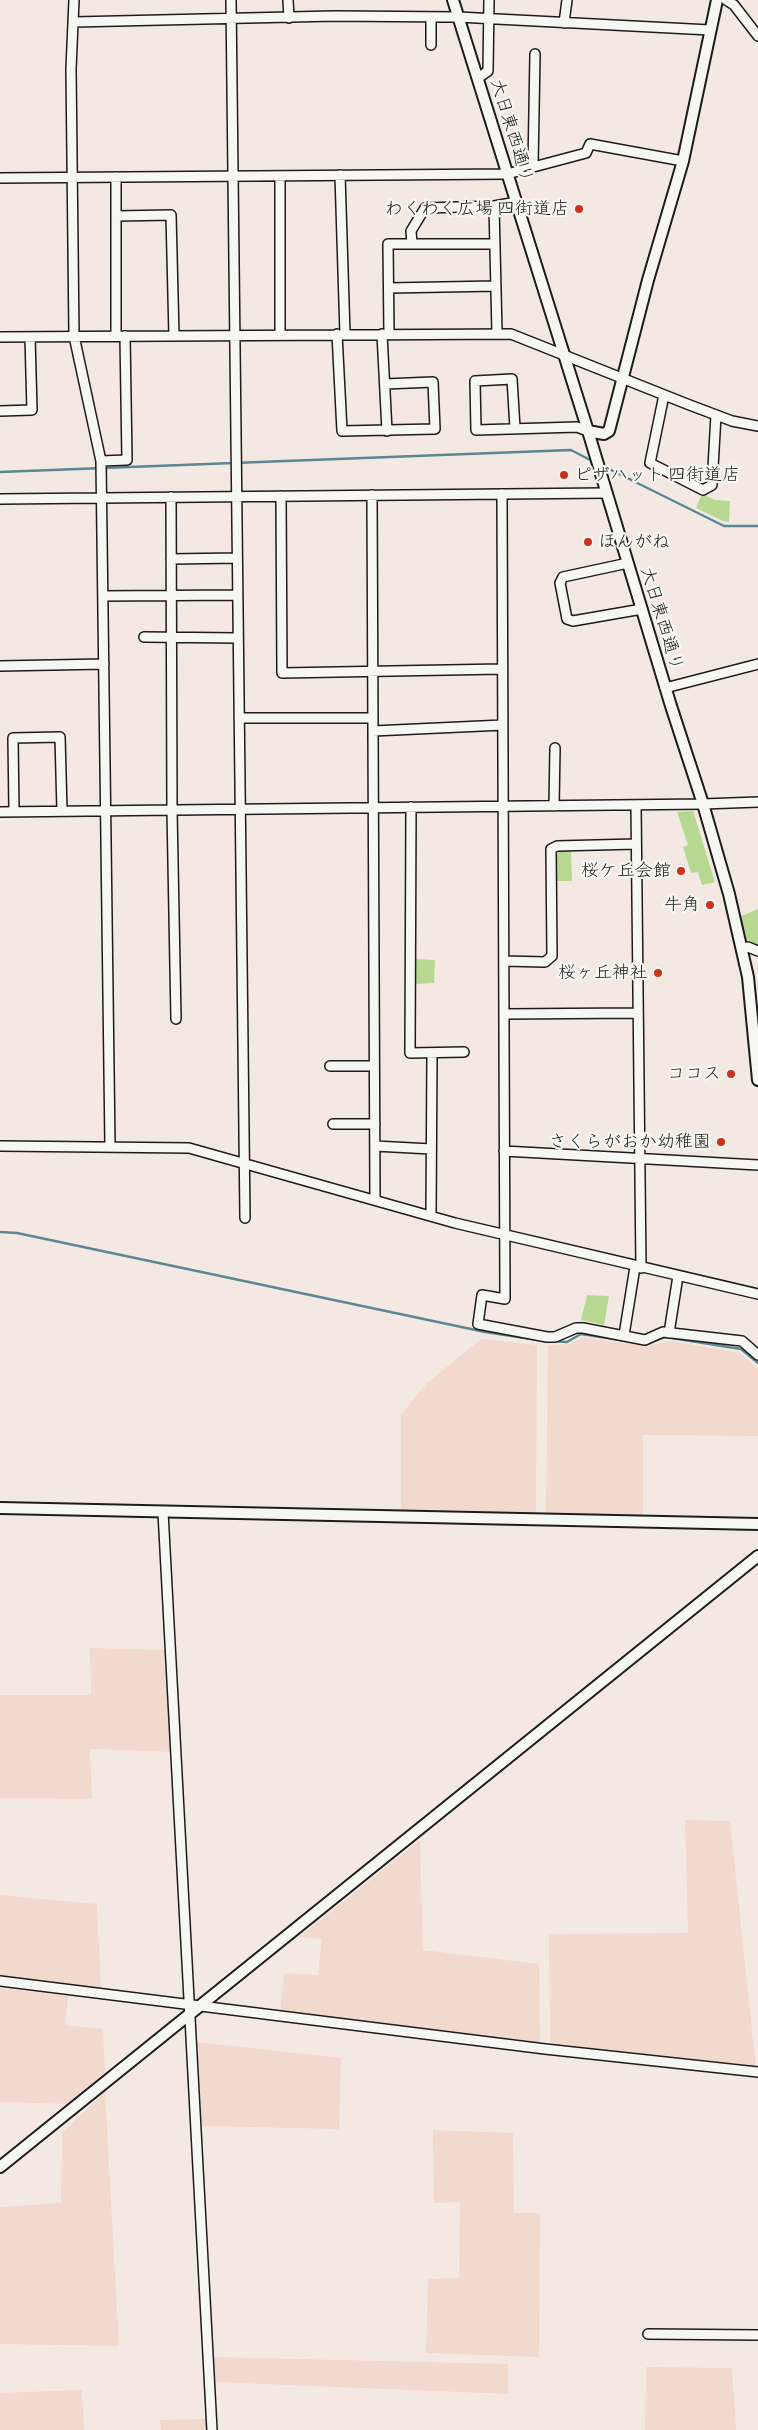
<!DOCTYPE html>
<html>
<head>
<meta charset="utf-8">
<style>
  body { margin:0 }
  canvas { display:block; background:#f4e9e2 }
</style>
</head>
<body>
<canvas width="758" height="2430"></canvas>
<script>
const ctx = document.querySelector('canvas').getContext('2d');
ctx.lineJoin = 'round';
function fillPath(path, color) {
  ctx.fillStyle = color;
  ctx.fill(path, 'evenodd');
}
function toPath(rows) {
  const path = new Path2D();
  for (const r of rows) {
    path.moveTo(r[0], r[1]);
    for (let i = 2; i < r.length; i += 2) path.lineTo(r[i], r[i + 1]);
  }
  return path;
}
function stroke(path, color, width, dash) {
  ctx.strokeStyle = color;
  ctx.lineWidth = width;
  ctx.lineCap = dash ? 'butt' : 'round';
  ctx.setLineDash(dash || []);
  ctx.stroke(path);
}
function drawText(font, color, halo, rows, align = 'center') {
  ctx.font = font + ' Itim,"Klee One",sans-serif';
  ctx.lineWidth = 4.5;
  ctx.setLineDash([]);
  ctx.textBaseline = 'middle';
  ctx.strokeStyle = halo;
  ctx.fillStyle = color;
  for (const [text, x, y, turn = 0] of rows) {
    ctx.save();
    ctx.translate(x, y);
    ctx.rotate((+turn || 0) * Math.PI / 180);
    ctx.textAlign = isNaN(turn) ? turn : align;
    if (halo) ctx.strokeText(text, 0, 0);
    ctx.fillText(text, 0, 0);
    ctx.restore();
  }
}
const built = toPath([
  [583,1337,644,1346,671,1341,740,1353,758,1369,758,1436,643,1435,643,1518,546,1514,548,1345,570,1344],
  [481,1339,537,1345,536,1515,401,1512,401,1415,426,1384],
  [90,1648,168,1650,173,1752,90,1749,92,1799,0,1798,0,1695,91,1695],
  [685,1820,730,1821,756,2068,550,2043,549,1934,688,1933],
  [420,1840,423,1950,539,1964,540,2043,280,2012,284,1973,318,1975,322,1939,299,1937],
  [0,1895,97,1904,101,1989,0,1978],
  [0,1988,68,1996,65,2025,103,2029,105,2074,71,2104,0,2102],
  [197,2042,341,2058,339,2129,202,2126],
  [105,2092,119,2346,0,2344,0,2207,61,2203,62,2133],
  [433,2130,513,2133,514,2213,540,2213,539,2357,426,2353,428,2279,459,2278,460,2202,434,2203],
  [214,2357,508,2364,508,2394,215,2382],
  [646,2367,732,2368,736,2430,645,2430],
  [82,2390,84,2430,0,2430,0,2393],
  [208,2419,209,2430,161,2430,160,2420]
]);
const green = toPath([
  [702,494,715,500,730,501,729,522,723,521,696,508],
  [693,811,715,882,702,885,698,872,691,873,683,847,688,845,677,812],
  [559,851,571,851,572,881,554,881,554,862],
  [758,909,758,944,746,940,739,917],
  [413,959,435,960,434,983,414,984],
  [587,1295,609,1296,604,1325,581,1320]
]);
const stream = toPath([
  [601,465,724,526,758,526],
  [0,472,571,450,594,462],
  [0,1232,17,1233,485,1332,538,1340],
  [548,1341,567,1342,581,1334,627,1341],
  [645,1344,665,1337,741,1349,758,1363]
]);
const minor = toPath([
  [74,0,71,69,74,336,101,461,110,1146],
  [231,0,245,1218],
  [288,0,289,18],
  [726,0,734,5,758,36],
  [74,22,334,16,458,17,710,30],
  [564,23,567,0],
  [431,45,431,17],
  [478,78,488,71,489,0],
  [533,166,535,54],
  [340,175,345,334],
  [0,178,507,174,586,153,590,144,683,161],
  [116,216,171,215,174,336],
  [412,244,411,231,425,208,494,206],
  [389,288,496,286],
  [497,333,494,206,517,202],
  [337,334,342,431,435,429,433,382,385,384],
  [382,334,387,431],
  [389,334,388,244,495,244],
  [280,335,280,176],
  [116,336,116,177],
  [0,337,511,334,687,404,732,421,758,426],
  [664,395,650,463,703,490,712,485,716,415],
  [0,411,32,410,30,337],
  [515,428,512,379,475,381,476,430,577,427,588,431],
  [101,461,127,460,125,336],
  [502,494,505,1299,482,1295,478,1324,547,1337,555,1337,576,1328,583,1328,645,1340,663,1332,742,1341,758,1355],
  [372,495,375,1199],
  [281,496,282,673,502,669],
  [171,497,172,810,176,1019],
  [0,499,606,493],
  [171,559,237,558],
  [628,563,563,577,560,583,567,619,573,621,642,609],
  [103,596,237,595],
  [144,637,238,638],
  [0,666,104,664],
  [665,688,758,664],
  [239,718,373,718],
  [373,731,503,725],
  [636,805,641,1268],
  [554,806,555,748],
  [411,807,410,1053,464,1052],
  [14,811,13,738,60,737,62,811],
  [0,812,703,804,758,802],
  [743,948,748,947,758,951],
  [504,961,545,962,552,956,551,849,557,846,636,844],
  [504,1014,636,1013],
  [330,1066,374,1066],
  [333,1124,375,1124],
  [0,1146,189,1148,455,1223,758,1294],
  [375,1146,431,1149],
  [504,1151,758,1165],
  [431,1215,432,1053],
  [669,1333,678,1276],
  [624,1335,635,1267],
  [163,1512,212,2430],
  [0,1981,545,2049,758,2072],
  [648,2334,758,2335]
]);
const tertiary = toPath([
  [453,0,588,431,671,706,703,804,729,894,748,977,758,1080],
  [588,431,604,434,609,431,648,280,683,161,717,0],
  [0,1508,758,1524],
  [0,2167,758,1556]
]);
const markers = [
  [579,209,5,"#c8321e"],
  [564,475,5,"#c8321e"],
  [588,542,5,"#c8321e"],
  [681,871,5,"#c8321e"],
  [710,905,5,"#c8321e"],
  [658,973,5,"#c8321e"],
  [731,1074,5,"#c8321e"],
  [721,1142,5,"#c8321e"]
];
const streetNames = [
  ["大日東西通り",511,131,73],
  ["大日東西通り",661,619,73]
];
const poiNames = [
  ["わくわく広場 四街道店",569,209],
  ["ピザハット 四街道店",574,475,"left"],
  ["ほんがね",598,542,"left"],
  ["桜ケ丘会館",671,871],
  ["牛角",700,905],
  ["桜ヶ丘神社",648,973],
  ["ココス",721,1074],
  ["さくらがおか幼稚園",711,1142]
];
fillPath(built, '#f1d9ce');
fillPath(green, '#b7d891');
stroke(stream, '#5a8793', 2.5);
stroke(minor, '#1c1c1c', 12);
stroke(tertiary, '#1c1c1c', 14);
stroke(minor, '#f6f6f2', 9);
stroke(tertiary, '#f6f6f2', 10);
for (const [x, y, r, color] of markers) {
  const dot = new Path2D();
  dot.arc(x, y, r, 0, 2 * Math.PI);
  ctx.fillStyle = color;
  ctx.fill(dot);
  stroke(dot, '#f6f6f2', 2);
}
drawText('18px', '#1c1c1c', '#f6f6f2', streetNames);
drawText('18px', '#1c1c1c', '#f6f6f2', poiNames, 'right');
</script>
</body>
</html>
